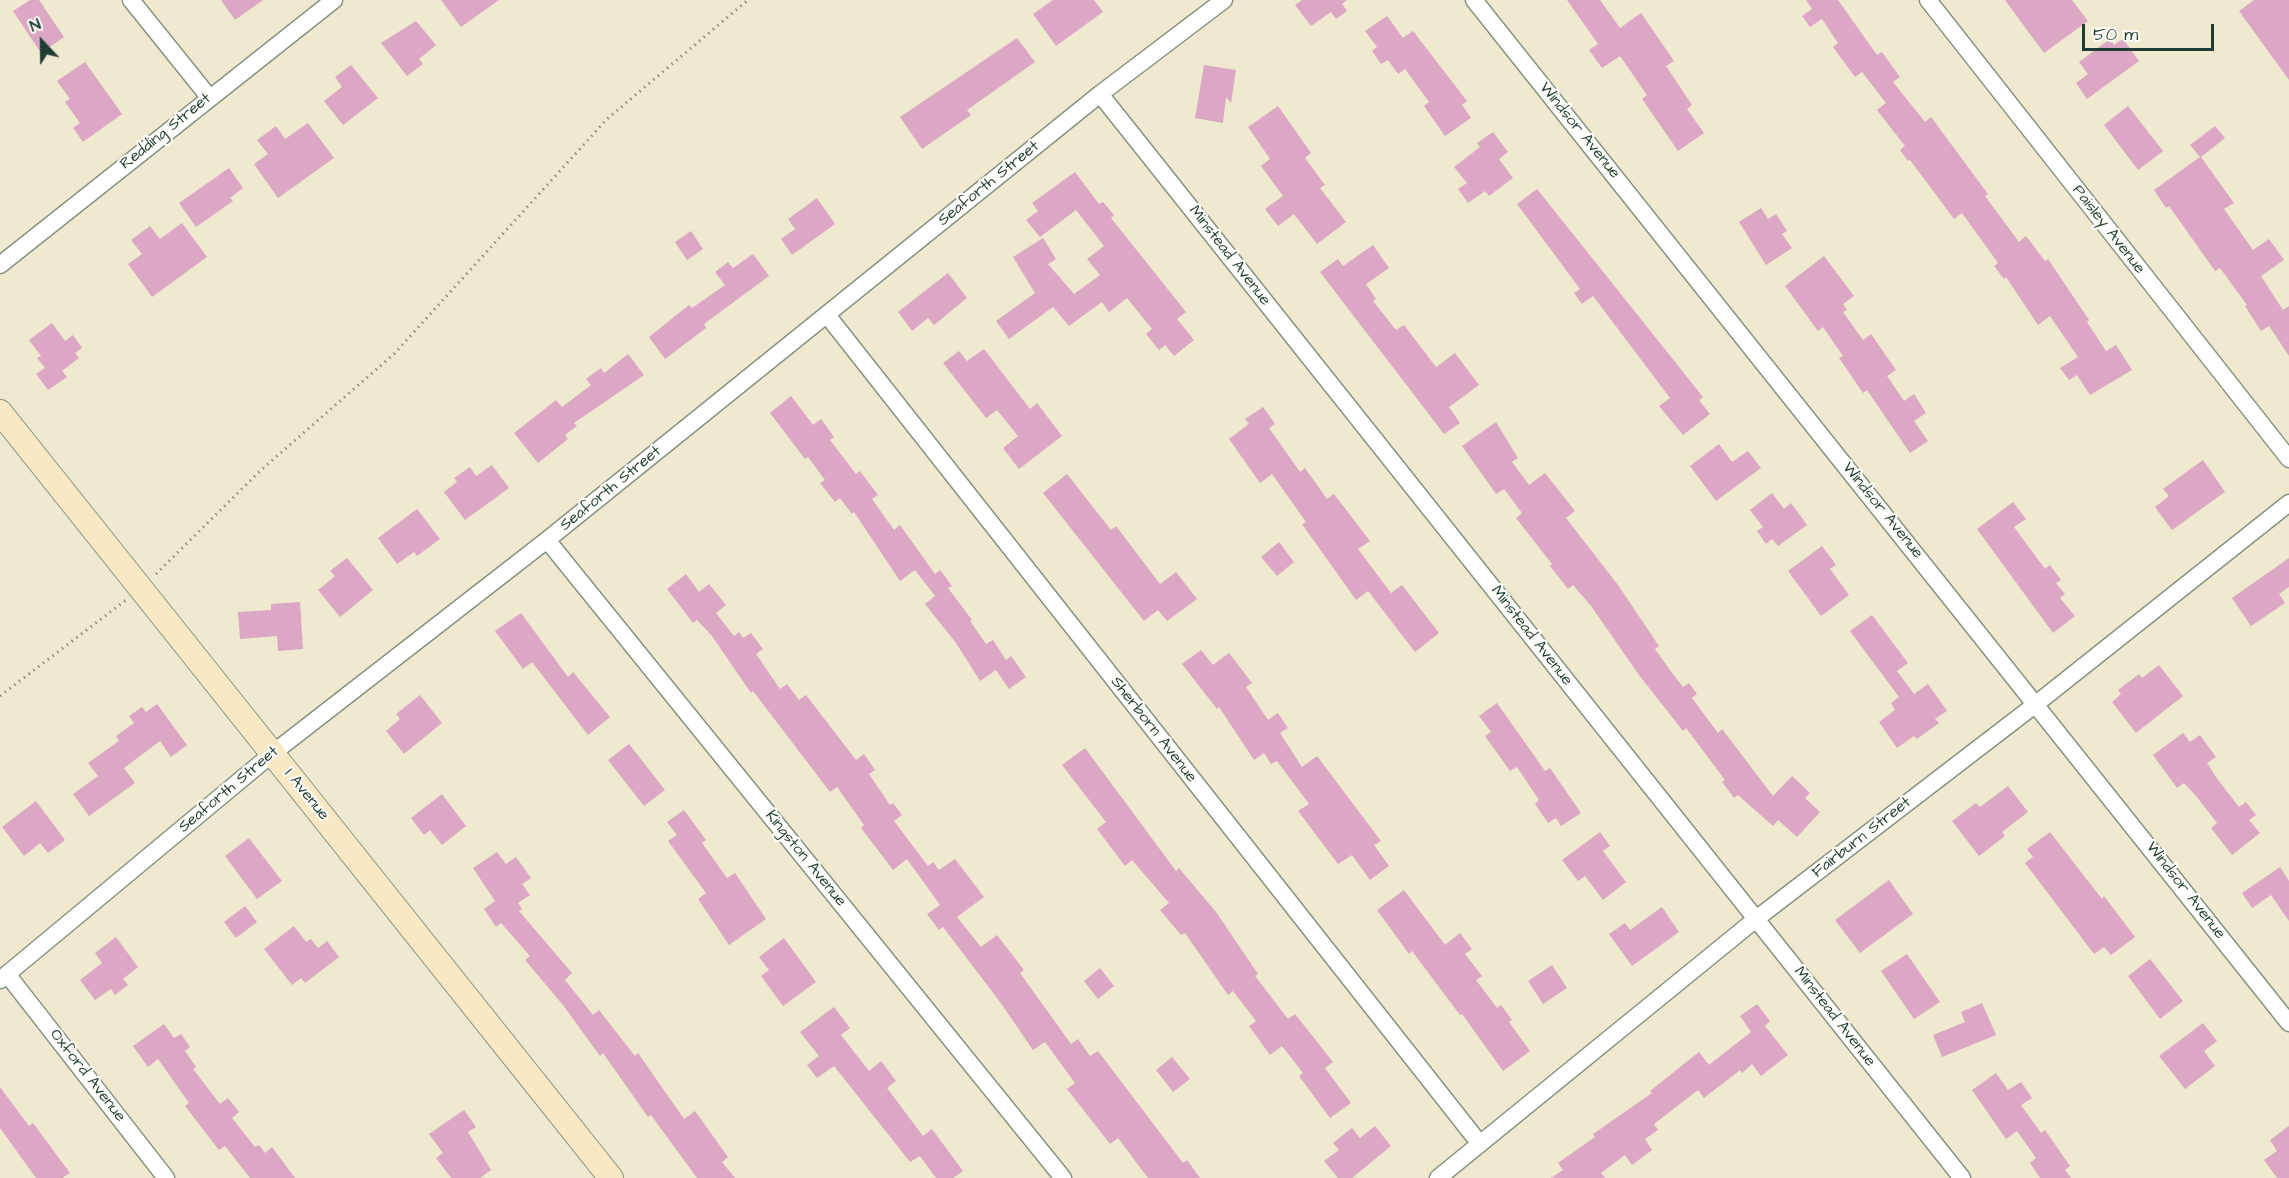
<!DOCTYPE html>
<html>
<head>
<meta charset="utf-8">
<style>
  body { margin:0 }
  #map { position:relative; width:2289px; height:1178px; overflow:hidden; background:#efe9cf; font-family:"Architects Daughter",sans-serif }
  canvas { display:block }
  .north { position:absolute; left:12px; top:12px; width:60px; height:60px; -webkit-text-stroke:4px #fdfcf7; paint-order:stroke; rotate:338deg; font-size:16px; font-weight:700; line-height:24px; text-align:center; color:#1f3d34 }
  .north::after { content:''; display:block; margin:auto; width:21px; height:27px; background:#1f3d34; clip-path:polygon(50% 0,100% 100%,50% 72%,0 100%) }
  .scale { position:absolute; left:2082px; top:24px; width:132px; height:27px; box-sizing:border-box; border:3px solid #1f3d34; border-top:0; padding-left:8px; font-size:18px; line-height:21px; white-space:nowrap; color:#1f3d34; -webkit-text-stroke:4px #fdfcf7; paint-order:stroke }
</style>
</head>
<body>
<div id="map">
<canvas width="2289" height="1178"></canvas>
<div class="north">N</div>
<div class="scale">50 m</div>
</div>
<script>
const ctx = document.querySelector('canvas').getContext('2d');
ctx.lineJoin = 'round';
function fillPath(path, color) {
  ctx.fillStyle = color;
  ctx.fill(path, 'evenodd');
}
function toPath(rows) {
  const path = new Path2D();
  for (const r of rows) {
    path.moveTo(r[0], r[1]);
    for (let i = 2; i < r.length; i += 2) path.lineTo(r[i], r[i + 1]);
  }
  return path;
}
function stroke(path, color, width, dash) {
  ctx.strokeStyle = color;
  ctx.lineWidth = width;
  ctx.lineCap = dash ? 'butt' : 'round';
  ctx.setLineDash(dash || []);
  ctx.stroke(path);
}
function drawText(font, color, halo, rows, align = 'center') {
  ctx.font = font + ' "Architects Daughter",sans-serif';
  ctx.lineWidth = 4.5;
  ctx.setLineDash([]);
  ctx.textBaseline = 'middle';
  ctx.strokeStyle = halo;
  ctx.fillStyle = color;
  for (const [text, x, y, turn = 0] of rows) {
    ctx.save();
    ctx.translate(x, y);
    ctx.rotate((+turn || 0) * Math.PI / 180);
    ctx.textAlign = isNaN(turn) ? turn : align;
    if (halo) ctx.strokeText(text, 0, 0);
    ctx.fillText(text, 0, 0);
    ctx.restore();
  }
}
const building = toPath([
  [30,0,39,0,64,37,41,53,13,11],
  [221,0,263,0,235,20],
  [441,0,499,0,461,27],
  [1053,0,1094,0,1103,12,1056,46,1033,14],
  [1302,0,1347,0,1342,4,1347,11,1336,19,1331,12,1311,26,1295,5],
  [1567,0,1600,0,1620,28,1641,13,1674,61,1666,66,1692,105,1687,109,1704,133,1678,151,1642,99,1647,95,1620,56,1602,68,1589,50,1598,44],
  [1806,0,1838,0,1877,55,1882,52,1900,77,1893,82,1925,122,1931,117,1988,194,1985,196,2019,242,2026,236,2045,261,2048,259,2089,320,2087,322,2106,351,2116,345,2132,370,2090,395,2077,375,2069,380,2060,368,2078,357,2050,316,2038,325,2006,277,2004,279,1994,266,1998,263,1962,213,1954,219,1910,160,1908,161,1900,150,1905,146,1877,110,1886,103,1862,72,1855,77,1833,47,1838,43,1822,19,1810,27,1802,16,1812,9],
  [2005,0,2072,0,2088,21,2044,53],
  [2254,0,2289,0,2289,80,2239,11],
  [1387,16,1403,38,1413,31,1467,101,1462,105,1471,118,1445,136,1424,106,1429,102,1405,69,1398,74,1388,60,1381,64,1372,51,1377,47,1365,31],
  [416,21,436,45,419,59,423,64,407,76,381,43],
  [1017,38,1035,62,967,110,971,115,922,149,900,117],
  [2110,39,2114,45,2123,39,2139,61,2087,99,2076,83,2088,74,2079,62],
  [85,62,122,114,83,142,73,128,80,123,65,102,70,99,57,81],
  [351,65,378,98,343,125,324,101,342,87,335,77],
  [1204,65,1236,70,1231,103,1226,97,1223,123,1195,118],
  [1278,106,1311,153,1305,158,1325,185,1320,188,1346,222,1317,244,1294,214,1278,226,1265,209,1283,196,1261,166,1270,159,1248,127],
  [2128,106,2163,151,2138,170,2104,125],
  [308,123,334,158,278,198,254,164,268,154,257,140,276,126,285,139],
  [2215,126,2225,138,2201,157,2234,203,2224,209,2253,250,2269,239,2284,260,2261,276,2283,310,2289,306,2289,356,2269,326,2261,331,2245,306,2247,305,2220,268,2215,271,2169,206,2166,208,2154,190,2200,157,2190,145],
  [1493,132,1508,152,1499,159,1513,178,1489,196,1485,191,1468,203,1458,189,1467,183,1454,167,1480,147,1477,143],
  [229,168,243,188,230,198,233,201,196,227,179,203],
  [1075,172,1099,204,1103,202,1114,215,1111,218,1186,312,1177,319,1194,340,1174,356,1165,345,1159,350,1146,334,1152,329,1127,298,1109,312,1102,302,1069,326,1053,307,1009,339,996,321,1035,293,1013,257,1043,238,1056,259,1048,264,1074,294,1100,275,1087,259,1104,246,1076,210,1040,237,1026,220,1038,211,1032,203],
  [1537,189,1703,397,1699,400,1710,414,1683,435,1659,406,1670,398,1593,296,1582,304,1574,293,1580,289,1517,204],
  [817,198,835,224,792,255,781,239,795,229,788,219],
  [1761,208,1768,219,1776,214,1787,231,1782,234,1792,248,1766,265,1739,222],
  [182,223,207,257,152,297,128,264,142,254,131,240,150,226,160,239],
  [691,231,703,249,687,260,675,242],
  [1373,245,1389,268,1366,284,1376,299,1373,301,1396,330,1404,325,1436,367,1455,353,1479,385,1449,407,1460,423,1444,434,1320,272,1338,259,1343,266],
  [753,254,769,276,704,324,706,328,665,359,649,337,689,305,692,308,725,285,715,272,728,262,733,268],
  [1824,256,1854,296,1843,304,1847,310,1843,312,1863,340,1871,334,1896,370,1887,376,1904,401,1914,394,1926,413,1914,421,1928,441,1910,453,1867,390,1863,393,1839,358,1843,356,1823,327,1818,331,1785,286],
  [948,273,967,298,934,325,928,318,912,331,898,312],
  [52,323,65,341,73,335,82,348,75,353,79,358,62,371,67,377,48,390,36,374,45,368,37,358,41,356,29,340],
  [984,349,1030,409,1037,403,1062,436,1019,469,1003,448,1018,436,997,410,986,418,943,363,959,351,967,361],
  [628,354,644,375,574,423,577,426,565,435,568,439,538,463,514,433,556,400,562,407,591,385,586,379,601,368,604,373],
  [791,396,813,425,821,419,834,437,830,440,856,474,860,471,878,495,872,499,894,530,900,525,935,574,940,570,952,586,948,588,972,620,970,621,986,644,993,640,1006,660,1011,656,1026,677,1009,689,996,670,980,681,956,643,925,604,935,596,915,570,900,581,854,512,852,514,840,498,835,502,820,483,825,480,808,457,805,459,770,413],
  [1263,407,1275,424,1269,428,1300,472,1305,468,1327,499,1334,494,1370,541,1358,549,1391,593,1402,585,1439,633,1415,652,1368,591,1356,600,1302,524,1306,522,1272,474,1260,483,1229,439,1249,424,1245,419],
  [1496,422,1518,458,1512,462,1529,485,1545,473,1575,511,1566,518,1618,585,1659,646,1655,649,1670,670,1683,687,1689,683,1697,694,1692,698,1718,733,1722,729,1773,796,1792,776,1810,793,1805,798,1820,812,1797,837,1778,820,1773,826,1738,795,1734,798,1722,782,1725,780,1686,728,1683,731,1639,675,1591,606,1573,585,1568,589,1550,566,1552,564,1516,518,1522,513,1504,489,1496,494,1462,446],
  [1719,444,1732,462,1748,451,1761,468,1716,501,1690,466],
  [2203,460,2225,492,2172,530,2155,507,2169,496,2163,489],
  [492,465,509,488,465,520,444,492,457,482,454,478,470,467,476,476],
  [1067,474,1111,530,1116,526,1160,584,1176,572,1197,599,1167,621,1158,610,1144,621,1043,493],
  [1772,493,1784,509,1791,503,1807,525,1778,546,1772,539,1766,544,1757,531,1763,527,1750,510],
  [2013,502,2026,519,2014,527,2045,569,2050,565,2061,580,2056,583,2065,594,2060,598,2075,616,2053,633,1977,529],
  [417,509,440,539,417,556,414,552,397,564,378,538],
  [1279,542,1294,562,1277,576,1261,557],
  [1822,546,1836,565,1830,569,1849,595,1821,616,1788,571],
  [347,558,373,590,340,617,318,590,335,576,330,571],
  [2289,558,2289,587,2279,594,2285,603,2251,626,2232,598],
  [686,574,699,592,709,584,726,605,716,613,734,636,739,632,743,638,751,633,763,649,756,654,780,689,787,684,799,700,806,695,856,760,864,754,875,770,869,774,890,805,893,803,902,815,894,821,928,866,933,862,939,870,955,859,984,897,957,917,981,947,997,935,1024,970,1020,973,1071,1044,1078,1039,1090,1056,1098,1051,1183,1163,1187,1160,1200,1178,1148,1178,1118,1138,1110,1144,1067,1089,1075,1083,1045,1042,1033,1050,1000,1002,943,927,939,930,927,914,940,905,907,859,893,870,861,828,864,825,837,787,830,792,753,691,751,693,712,636,697,620,693,623,667,589],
  [300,602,303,649,278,651,277,636,240,639,238,612,271,610,271,604],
  [521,613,568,677,573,672,610,717,588,735,532,662,523,669,495,631],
  [1872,615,1908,663,1897,671,1914,694,1928,684,1947,711,1935,719,1939,723,1917,739,1914,736,1897,748,1879,722,1895,710,1891,703,1899,697,1850,631],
  [1201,650,1213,665,1229,653,1252,683,1246,687,1268,720,1278,713,1288,728,1280,733,1302,767,1317,756,1381,841,1374,845,1389,866,1370,880,1352,855,1338,864,1298,811,1309,804,1277,761,1271,764,1264,753,1254,760,1219,707,1217,709,1182,664],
  [2159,665,2183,696,2136,733,2112,702,2121,694,2118,690,2139,674,2142,678],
  [420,695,442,723,404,754,386,731,400,719,396,714],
  [1497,703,1545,771,1550,768,1581,813,1561,826,1556,818,1548,823,1535,804,1539,800,1517,767,1510,771,1485,736,1491,732,1479,716],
  [157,704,187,745,171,757,160,741,124,768,135,783,89,816,73,794,98,776,88,763,119,741,116,736,134,723,129,716,142,707,146,712],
  [2183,733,2190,742,2200,735,2216,757,2207,763,2218,780,2239,807,2246,802,2256,815,2249,820,2260,833,2232,855,2211,828,2217,823,2196,796,2184,783,2177,788,2153,755],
  [629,744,665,790,644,806,608,760],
  [1085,748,1176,871,1179,868,1216,912,1258,974,1255,976,1288,1019,1295,1014,1333,1062,1325,1068,1351,1103,1330,1118,1299,1076,1303,1073,1282,1046,1270,1055,1249,1026,1256,1021,1233,991,1228,995,1185,933,1181,935,1160,910,1169,903,1132,860,1125,866,1097,829,1106,822,1062,765],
  [2008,786,2028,812,2002,832,2005,836,1979,856,1952,821,1976,803,1980,807],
  [442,794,466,826,442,845,430,830,424,835,411,818],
  [36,801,65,840,48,853,40,843,24,856,2,827],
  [684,810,706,840,702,843,727,878,735,873,766,919,729,945,698,899,706,893,668,841,677,835,667,822],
  [1600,832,1610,846,1603,851,1626,882,1603,900,1585,876,1578,881,1562,860],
  [2050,832,2102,899,2104,896,2135,937,2111,955,2104,947,2094,954,2025,863,2033,857,2027,849],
  [249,838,282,881,257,899,225,856],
  [497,852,506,864,516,857,531,878,522,884,530,895,518,903,522,909,519,911,572,973,565,980,593,1015,599,1010,635,1056,638,1053,684,1119,695,1111,728,1157,722,1162,735,1178,697,1178,651,1115,648,1117,603,1053,600,1056,563,1005,525,960,530,956,501,923,496,927,484,909,495,901,473,868],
  [2280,867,2289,881,2289,921,2271,895,2252,908,2242,893],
  [1889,880,1913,914,1860,953,1835,920],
  [1404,890,1445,945,1460,933,1472,949,1465,954,1482,976,1476,980,1497,1008,1501,1005,1512,1020,1509,1022,1530,1051,1503,1071,1462,1014,1460,1015,1412,951,1409,954,1377,910],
  [245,906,257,922,236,938,224,922],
  [1662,907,1679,932,1632,966,1609,934,1625,923,1630,930],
  [294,926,306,942,311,939,318,948,327,941,339,957,305,983,301,978,292,985,264,949],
  [116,937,138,967,123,979,128,985,115,995,111,989,95,1000,80,980,102,963,95,953],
  [784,938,816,982,783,1006,761,976,769,970,759,957],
  [1907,954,1940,1002,1914,1019,1881,971],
  [2150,959,2183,1001,2160,1019,2128,976],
  [1552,965,1567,988,1543,1004,1528,981],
  [1100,968,1114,986,1098,999,1084,981],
  [1982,1003,1996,1035,1942,1057,1933,1035,1965,1022,1961,1012],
  [1757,1004,1770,1021,1765,1026,1788,1055,1761,1076,1752,1064,1742,1073,1740,1070,1704,1098,1698,1090,1654,1124,1658,1130,1645,1139,1652,1150,1632,1165,1625,1155,1601,1173,1605,1178,1551,1178,1563,1170,1558,1163,1595,1137,1593,1134,1652,1093,1650,1091,1699,1052,1709,1065,1751,1032,1740,1016],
  [834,1007,850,1028,841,1035,869,1071,881,1061,896,1081,887,1088,923,1136,932,1129,963,1171,953,1178,936,1178,920,1156,910,1162,834,1066,817,1078,807,1065,819,1056,800,1032],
  [2203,1023,2217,1041,2204,1051,2215,1066,2185,1089,2159,1056],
  [164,1024,174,1038,181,1034,190,1047,185,1051,196,1067,193,1069,220,1104,228,1098,239,1112,232,1118,255,1147,259,1145,265,1153,272,1147,295,1178,250,1178,225,1146,219,1150,185,1106,189,1103,158,1059,148,1067,133,1046],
  [1172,1057,1190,1079,1173,1092,1156,1070],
  [1996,1073,2008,1090,2021,1082,2032,1098,2021,1105,2041,1133,2045,1130,2070,1166,2065,1170,2071,1178,2040,1178,2030,1163,2036,1158,2017,1131,2006,1139,1972,1090],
  [0,1087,29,1126,33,1123,70,1173,62,1178,36,1178,0,1128],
  [464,1110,476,1127,468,1132,491,1170,480,1178,451,1178,436,1158,443,1153,429,1134],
  [1375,1126,1391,1146,1352,1178,1338,1178,1324,1161,1339,1150,1333,1143,1352,1128,1360,1138],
  [2289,1126,2289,1178,2277,1178,2264,1160,2277,1151,2270,1140]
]);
const path = toPath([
  [156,574,261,470,394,354,607,119,748,0],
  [0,696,126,600]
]);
const street = toPath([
  [131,0,209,97],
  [1474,0,2289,1023],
  [1928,0,2289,459],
  [1100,94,1962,1178],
  [0,265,334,0],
  [827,315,1480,1144],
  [547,540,1063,1178],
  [7,974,166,1178],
  [0,980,273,753,547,540,1100,94,1224,0],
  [1438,1178,1756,919,2036,704,2289,503]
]);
const secondary = toPath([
  [0,412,611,1178]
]);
const streetNames = [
  ["Windsor Avenue",1579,131,51],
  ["Redding Street",166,132,-39],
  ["Seaforth Street",989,184,-39],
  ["Paisley Avenue",2108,230,52],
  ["Minstead Avenue",1229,256,52],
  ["Seaforth Street",611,489,-39],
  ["Windsor Avenue",1882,511,51],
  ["Minstead Avenue",1531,636,52],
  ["Sherborn Avenue",1153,730,52],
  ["Seaforth Street",229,790,-40],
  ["I Avenue",306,795,51],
  ["Fairburn Street",1862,838,-38],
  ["Kingston Avenue",805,859,51],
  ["Windsor Avenue",2185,891,52],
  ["Minstead Avenue",1834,1017,52],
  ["Oxford Avenue",87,1076,52]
];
fillPath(building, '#dba7c4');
stroke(street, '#879382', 19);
stroke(secondary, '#879382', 26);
stroke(path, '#879382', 3, [1.5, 4.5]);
stroke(street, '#fff', 16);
stroke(secondary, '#f8e8c3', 24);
drawText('16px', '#1f3d34', '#fdfcf7', streetNames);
</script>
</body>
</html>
